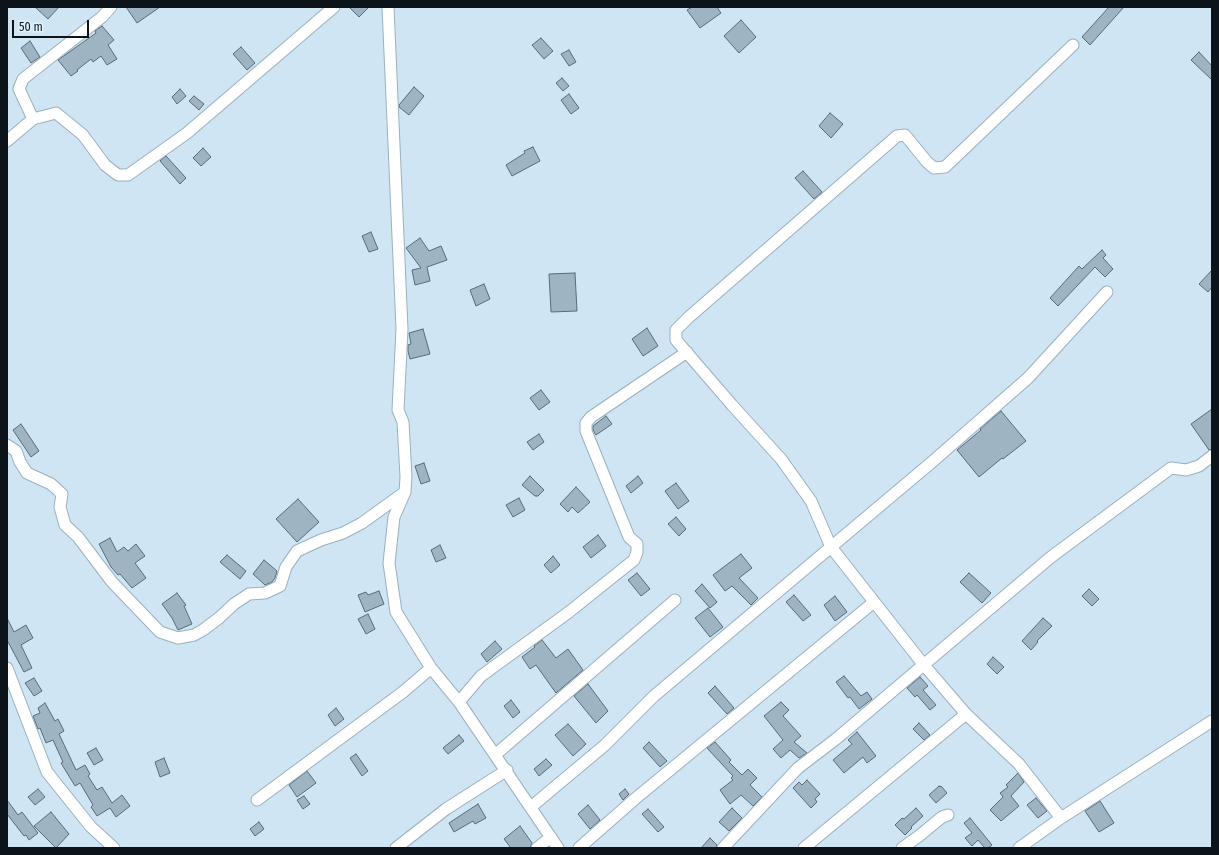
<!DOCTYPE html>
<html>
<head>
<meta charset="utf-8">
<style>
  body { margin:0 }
  #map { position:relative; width:1219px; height:855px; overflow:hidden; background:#cfe5f4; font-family:"Fira Sans Condensed",sans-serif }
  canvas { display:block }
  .frame { position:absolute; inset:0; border:8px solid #0c1419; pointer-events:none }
  .scale { position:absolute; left:12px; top:20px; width:77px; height:18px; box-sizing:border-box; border:2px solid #0c1419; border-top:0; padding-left:5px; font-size:12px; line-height:14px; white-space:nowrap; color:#0c1419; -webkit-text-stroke:3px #e0f2fd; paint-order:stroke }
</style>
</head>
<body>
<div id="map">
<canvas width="1219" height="855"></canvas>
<div class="frame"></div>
<div class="scale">50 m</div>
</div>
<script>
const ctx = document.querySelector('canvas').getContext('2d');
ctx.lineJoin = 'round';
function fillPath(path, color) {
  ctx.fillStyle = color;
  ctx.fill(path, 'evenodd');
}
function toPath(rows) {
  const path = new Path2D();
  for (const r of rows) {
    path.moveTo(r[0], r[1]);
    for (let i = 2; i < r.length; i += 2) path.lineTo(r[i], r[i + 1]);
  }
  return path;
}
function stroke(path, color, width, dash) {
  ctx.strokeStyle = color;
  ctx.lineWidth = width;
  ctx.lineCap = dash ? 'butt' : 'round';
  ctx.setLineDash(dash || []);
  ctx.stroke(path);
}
const building = toPath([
  [35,7,59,7,48,19,35,7],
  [126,7,160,7,137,23,126,7],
  [349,7,369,7,359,17,349,7],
  [692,7,717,7,721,13,700,28,687,10,692,7],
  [1109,7,1124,7,1090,45,1082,37,1109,7],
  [741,20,756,37,739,53,724,36,741,20],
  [102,26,114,40,108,45,117,59,107,65,101,56,93,62,91,59,77,70,78,71,71,76,58,60,96,33,95,31,102,26],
  [541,38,553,51,544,59,532,45,541,38],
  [30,41,40,57,31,63,21,48,30,41],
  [241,47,255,63,247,70,233,54,241,47],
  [569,50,576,62,569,66,561,54,569,50],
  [1199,52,1212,66,1212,80,1191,60,1199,52],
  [562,78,569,86,563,91,556,83,562,78],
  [414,87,424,96,409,115,399,107,399,105,414,87],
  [180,89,186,96,177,104,172,97,180,89],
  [569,94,579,108,571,114,561,100,569,94],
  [194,96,204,104,199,110,189,101,194,96],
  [830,113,843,124,831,138,819,126,830,113],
  [533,147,540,161,512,176,506,165,525,153,524,151,533,147],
  [203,148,211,157,201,166,193,158,203,148],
  [166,156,186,178,180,184,160,161,166,156],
  [803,171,822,192,814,199,795,178,803,171],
  [371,232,378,249,369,252,362,236,371,232],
  [420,238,429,251,441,246,447,260,427,267,430,281,415,285,412,270,421,268,406,248,420,238],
  [1102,250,1106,255,1103,258,1113,269,1105,277,1095,267,1058,306,1050,298,1079,266,1082,269,1102,250],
  [1212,270,1212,287,1208,292,1199,284,1212,270],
  [575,273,577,311,551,312,549,274,575,273],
  [484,284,490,299,476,306,470,290,484,284],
  [647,328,658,346,643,356,632,339,647,328],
  [423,329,430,354,410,359,408,351,408,345,411,344,409,333,423,329],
  [541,390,550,402,539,410,530,398,541,390],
  [1212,409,1212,449,1209,450,1191,424,1212,409],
  [1001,411,1026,441,1003,459,1002,458,979,477,957,450,981,430,980,429,1001,411],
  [606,416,612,424,596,435,593,430,593,426,606,416],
  [21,424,39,451,31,457,13,430,21,424],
  [539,434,544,442,533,450,527,442,539,434],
  [424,463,430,481,421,484,415,466,424,463],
  [530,476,544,490,538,496,535,496,522,485,530,476],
  [638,476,643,483,631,493,626,486,638,476],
  [676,483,689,501,678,509,665,491,676,483],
  [576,487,590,502,578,513,572,507,568,512,560,504,576,487],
  [519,498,525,510,513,517,506,505,519,498],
  [298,499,319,522,297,542,276,519,298,499],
  [676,517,686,529,679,536,668,524,676,517],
  [598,535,606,546,591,558,583,547,598,535],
  [110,538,117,552,124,547,128,551,136,544,145,556,135,563,146,578,132,588,120,574,118,575,111,567,99,544,110,538],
  [440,545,446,558,436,562,431,550,440,545],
  [741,554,752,568,739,578,758,598,751,605,732,586,725,591,713,575,741,554],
  [227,555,246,571,240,579,220,562,227,555],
  [553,556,560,565,551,573,544,565,553,556],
  [264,560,277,571,275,578,272,582,265,585,253,574,264,560],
  [637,573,650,589,641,596,628,580,637,573],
  [969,573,991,593,982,603,960,582,969,573],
  [702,584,717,602,710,608,695,591,702,584],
  [1089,589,1099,599,1092,606,1082,596,1089,589],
  [379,591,384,604,365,612,358,595,366,592,368,595,379,591],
  [177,593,186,605,184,606,192,624,178,630,172,618,162,604,177,593],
  [794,595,811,615,803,621,786,602,794,595],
  [835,596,847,612,835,621,824,605,835,596],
  [708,608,723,627,710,637,695,618,708,608],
  [368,614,375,629,366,634,358,619,368,614],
  [7,618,14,632,26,625,33,638,21,645,32,668,24,672,7,640,7,618],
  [1043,618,1052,626,1037,641,1038,642,1031,650,1022,641,1043,618],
  [542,640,556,658,568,649,583,670,556,693,536,665,530,669,522,657,535,647,534,646,542,640],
  [495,641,502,649,487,662,481,654,495,641],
  [993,657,1004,667,997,674,987,664,993,657],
  [844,676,861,696,867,692,872,699,859,709,850,697,848,698,836,682,844,676],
  [920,677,928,686,923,690,936,705,930,710,917,695,915,697,907,688,920,677],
  [34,678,42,691,34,696,25,683,34,678],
  [588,684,608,711,596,723,574,696,588,684],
  [715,686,734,708,727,714,708,693,715,686],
  [511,700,520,712,513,718,504,706,511,700],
  [781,702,789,710,783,716,801,736,794,742,807,753,799,758,790,750,781,758,773,749,783,740,764,716,781,702],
  [45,703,55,721,58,719,64,731,59,734,76,770,85,765,90,774,88,776,97,790,102,787,112,803,122,795,130,806,116,817,110,808,97,816,91,807,93,805,80,783,75,786,61,763,63,762,53,740,46,743,40,728,38,729,33,716,40,713,38,708,45,703],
  [336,708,344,719,335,726,328,715,336,708],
  [919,723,930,735,924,740,913,729,919,723],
  [568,724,586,744,573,756,555,735,568,724],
  [857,732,876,756,867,763,863,757,844,773,833,760,852,744,848,740,857,732],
  [459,735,464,741,448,754,443,748,459,735],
  [649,742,667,761,660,767,643,748,649,742],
  [715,742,731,760,729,762,742,775,748,769,757,778,750,785,762,797,753,806,741,795,730,804,720,790,733,780,731,778,733,776,707,748,715,742],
  [96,748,103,760,94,765,87,753,96,748],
  [356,754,368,771,362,776,350,758,356,754],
  [164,758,170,773,160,777,155,762,164,758],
  [546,759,552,765,539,776,534,769,546,759],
  [307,771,316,783,297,797,289,785,307,771],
  [1018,773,1024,782,1011,796,1019,806,1001,821,990,810,1003,797,1000,793,1008,787,1006,785,1018,773],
  [807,780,820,794,815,799,817,802,811,808,793,788,799,782,802,785,807,780],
  [939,786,940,787,941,786,947,793,936,803,929,795,939,786],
  [38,789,45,797,35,805,28,797,38,789],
  [625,789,629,794,623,800,619,794,625,789],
  [304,796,310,804,303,809,297,800,304,796],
  [1036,798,1047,811,1038,818,1027,805,1036,798],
  [7,800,18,815,22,812,38,833,29,840,26,835,24,836,7,814,7,800],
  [1100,801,1114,823,1099,832,1085,811,1100,801],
  [478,804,486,818,475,824,473,821,454,832,449,823,478,804],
  [588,805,600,820,590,829,578,814,588,805],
  [732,808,742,818,729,831,719,822,732,808],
  [916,808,923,816,911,827,912,828,905,835,895,825,902,818,904,819,916,808],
  [648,809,664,827,658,832,642,814,648,809],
  [51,812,69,834,56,848,34,826,51,812],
  [970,818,992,845,988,848,985,848,978,840,972,846,965,838,972,833,964,823,970,818],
  [259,822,264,829,255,836,250,829,259,822],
  [520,826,532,843,530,848,511,848,504,839,520,826],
  [710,838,717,845,716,848,701,848,710,838]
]);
const minor = toPath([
  [388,7,402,329,398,410,403,422,406,477,405,492,394,517,389,563,396,612,431,668,459,702,558,848],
  [33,119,19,89,23,79,102,17,111,7],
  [7,141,33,119,56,113,83,135,105,165,118,175,128,175,187,133,334,7],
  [7,445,16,451,20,462,27,473,51,484,62,494,60,507,65,525,78,537,112,582,160,632,178,638,194,635,203,630,219,618,234,604,249,594,265,593,280,586,286,567,297,551,321,540,343,533,362,523,405,492],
  [7,668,47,772,91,827,114,848],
  [459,702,481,676,569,612,634,560,637,552,637,544,629,537,586,431,586,423,591,417,687,352],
  [495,755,675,600],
  [257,800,403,692,431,668],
  [531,807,605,745,654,696,932,462,1028,378,1107,292],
  [1061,818,1019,764,966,714,923,664,831,547,811,501,781,459,732,405,676,340,676,330,689,317,897,136,905,135,927,162,934,168,945,167,1073,45],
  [396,848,446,809,507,770],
  [537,848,551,837],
  [579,848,636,798,874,602],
  [723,848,798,768,836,739,1051,557,1171,468,1186,470,1199,466,1212,456],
  [804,848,966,714],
  [902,848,919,836,942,817,948,815],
  [1019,848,1061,818,1212,721]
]);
fillPath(building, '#9fb4c2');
stroke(building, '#576b78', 1);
stroke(minor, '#9bb0be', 13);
stroke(minor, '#fff', 11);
</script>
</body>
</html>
